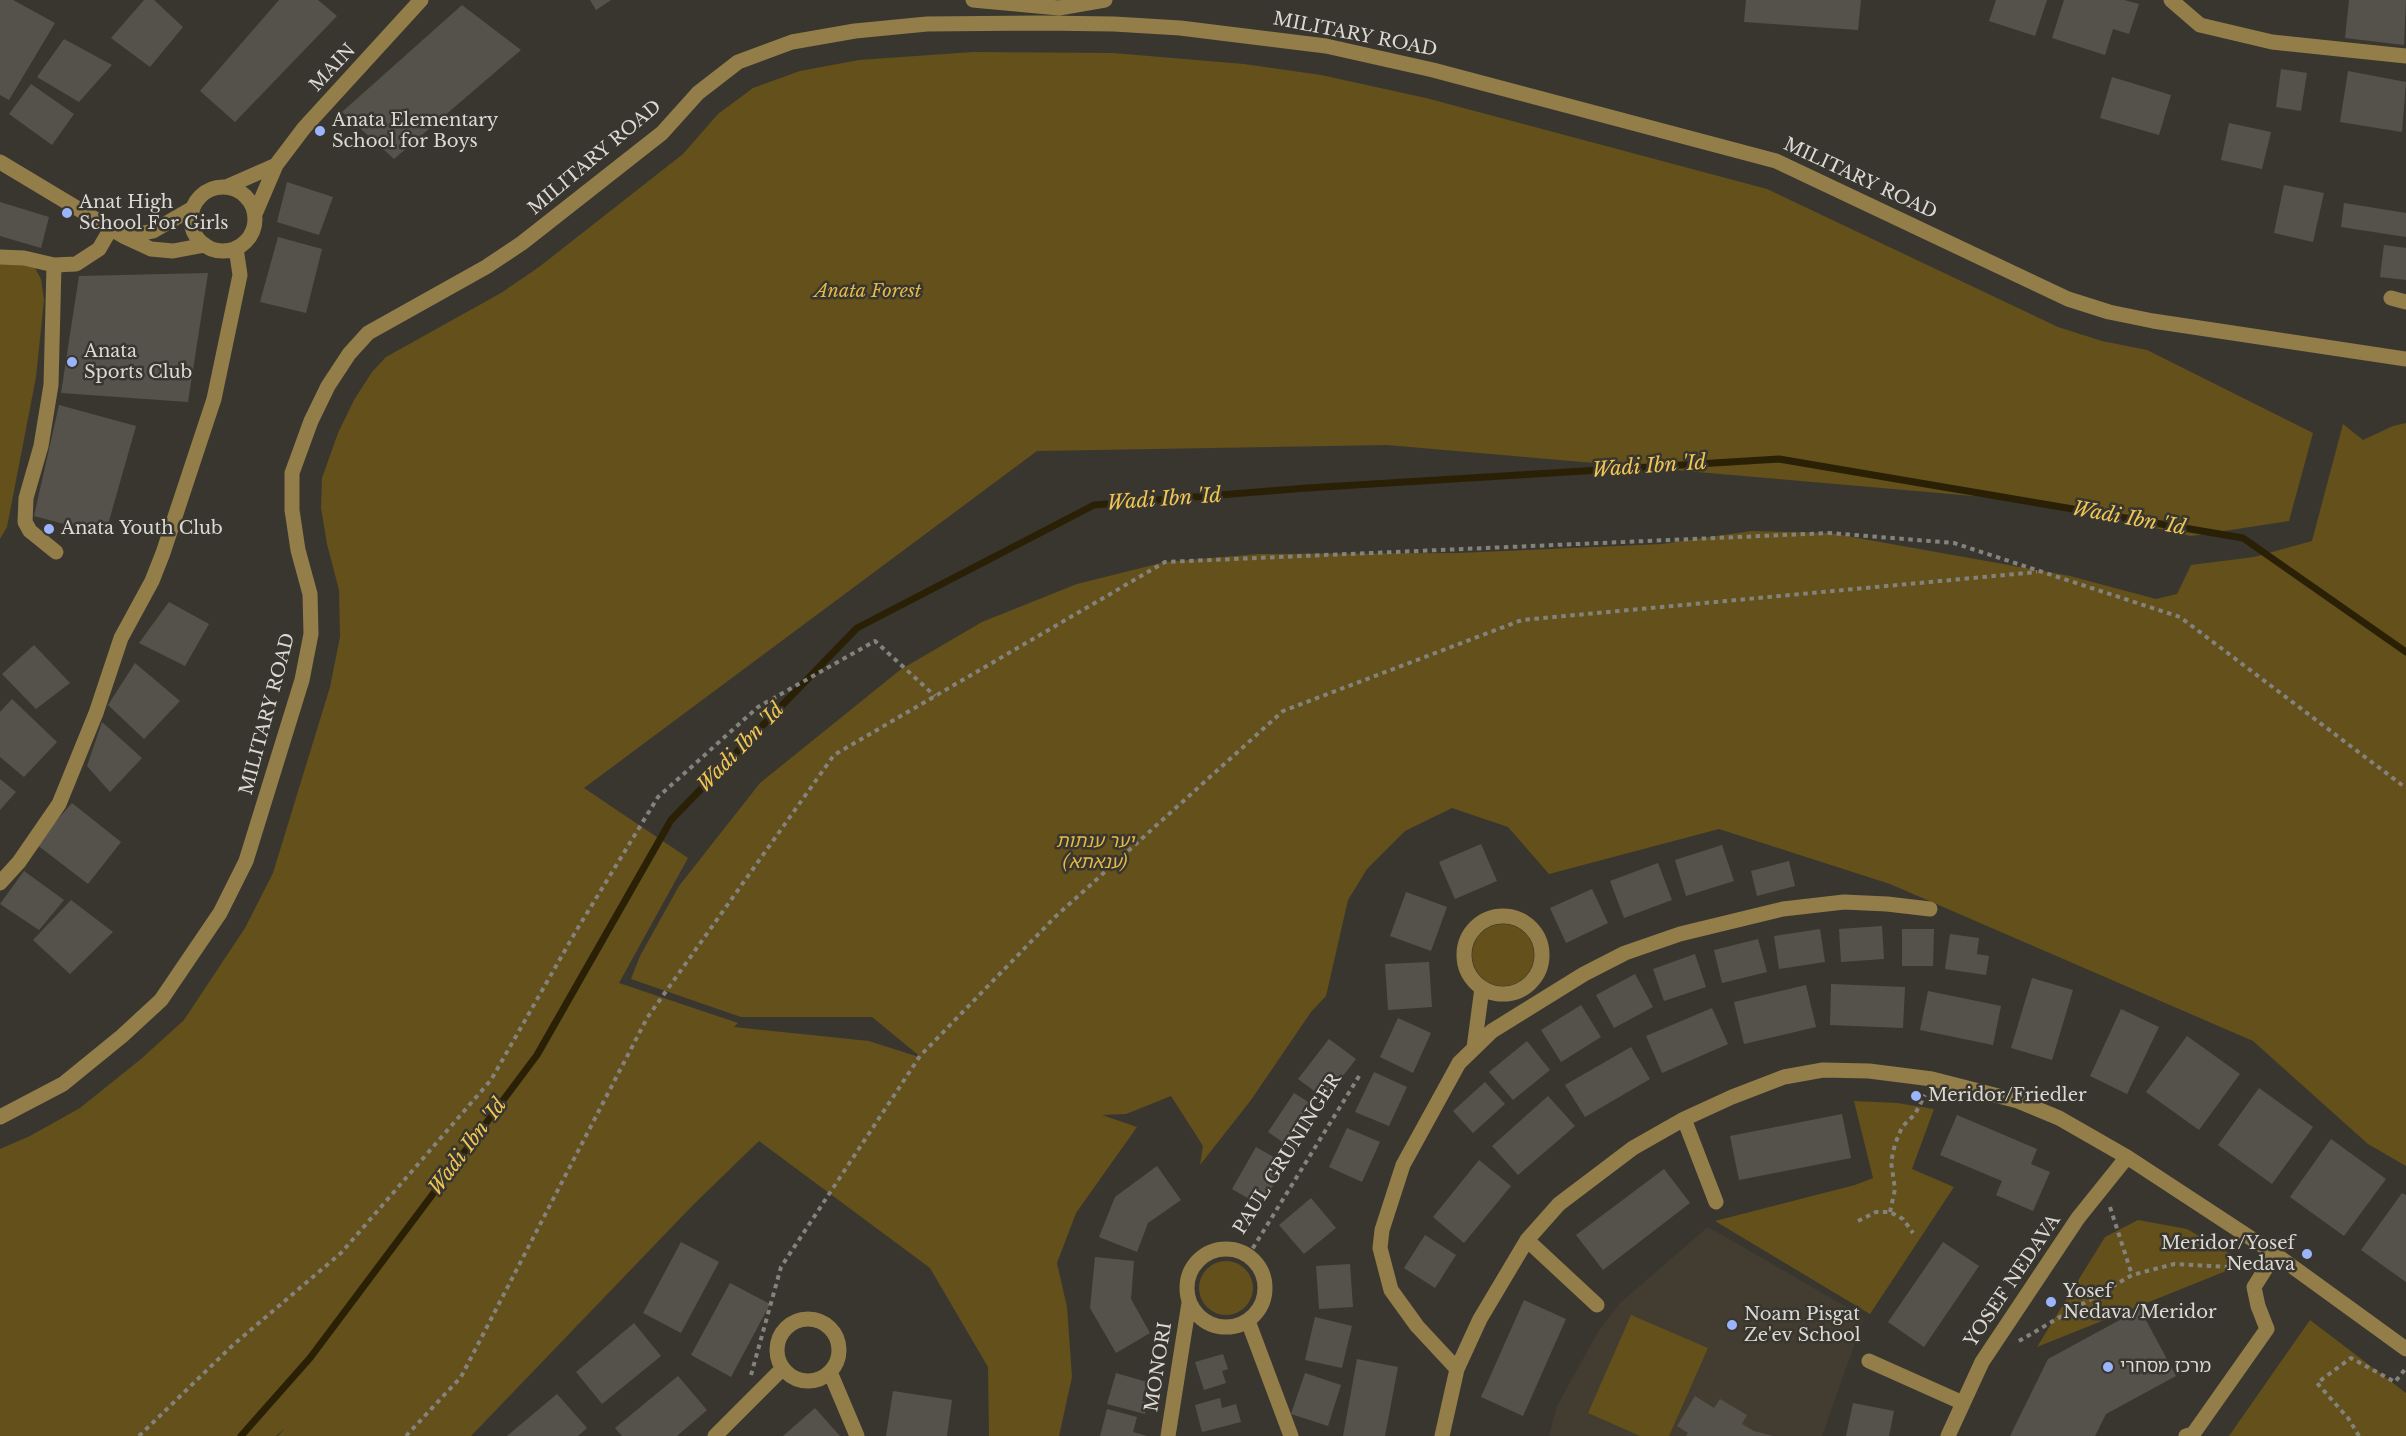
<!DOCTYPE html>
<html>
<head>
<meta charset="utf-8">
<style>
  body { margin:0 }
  canvas { display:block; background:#39362f }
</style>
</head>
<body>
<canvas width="2406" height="1436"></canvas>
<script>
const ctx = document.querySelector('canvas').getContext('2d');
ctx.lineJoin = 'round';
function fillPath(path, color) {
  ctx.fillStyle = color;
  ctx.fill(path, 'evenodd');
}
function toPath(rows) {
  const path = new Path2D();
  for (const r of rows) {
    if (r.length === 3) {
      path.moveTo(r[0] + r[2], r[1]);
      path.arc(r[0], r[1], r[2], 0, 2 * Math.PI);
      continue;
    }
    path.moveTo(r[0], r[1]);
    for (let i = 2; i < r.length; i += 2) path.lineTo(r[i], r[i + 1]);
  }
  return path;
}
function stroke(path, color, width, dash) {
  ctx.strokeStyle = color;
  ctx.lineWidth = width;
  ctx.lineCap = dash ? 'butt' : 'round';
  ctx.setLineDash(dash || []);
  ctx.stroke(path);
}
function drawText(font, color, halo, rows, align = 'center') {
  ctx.font = font + ' "Libre Baskerville","Noto Sans Hebrew",serif';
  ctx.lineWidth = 5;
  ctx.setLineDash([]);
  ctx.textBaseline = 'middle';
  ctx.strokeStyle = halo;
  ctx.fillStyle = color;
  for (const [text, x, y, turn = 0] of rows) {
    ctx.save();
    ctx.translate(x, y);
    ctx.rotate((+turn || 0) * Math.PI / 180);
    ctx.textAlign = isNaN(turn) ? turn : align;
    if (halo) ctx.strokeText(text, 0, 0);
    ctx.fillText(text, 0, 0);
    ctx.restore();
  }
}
const built = toPath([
  [1708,1227,1864,1317,1822,1436,1549,1436,1557,1406,1598,1332,1620,1303]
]);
const green = toPath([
  [973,52,1113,53,1244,64,1321,75,1426,98,1767,189,2058,327,2102,341,2147,350,2313,433,2289,521,2191,536,2031,501,1387,445,1037,451,584,788,688,858,619,983,738,1023,734,1027,869,1041,922,1058,872,1017,741,1017,631,979,640,956,679,886,760,783,900,670,982,622,1077,584,1165,562,1258,554,1459,553,1662,544,1751,531,1830,533,2070,576,2156,599,2177,594,2191,565,2254,557,2312,541,2343,424,2363,440,2393,426,2406,423,2406,1166,2368,1144,2253,1041,1890,884,1719,829,1549,874,1508,827,1452,808,1405,831,1367,869,1348,900,1326,996,1311,1012,1251,1100,1200,1165,1203,1146,1171,1096,1126,1114,1102,1115,1137,1127,1076,1213,1057,1263,1067,1307,1072,1377,1059,1436,989,1436,988,1367,930,1268,759,1141,693,1205,471,1436,278,1436,285,1428,276,1436,0,1436,0,1149,30,1136,80,1108,141,1059,184,1020,245,928,273,873,330,687,340,637,339,590,327,544,321,508,322,478,338,433,354,400,372,372,386,357,501,293,539,267,683,154,718,114,753,88,800,71,859,60],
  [0,263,18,263,35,268,41,279,44,300,36,377,7,527,0,539],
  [1503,955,31],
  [1854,1101,1897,1103,1934,1109,1912,1169,1954,1187,1870,1314,1715,1221,1855,1185,1873,1178],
  [2138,1220,2187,1229,2246,1263,2037,1347,2105,1237],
  [1226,1288,27],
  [1631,1315,1708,1348,1669,1436,1640,1436,1588,1413],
  [2310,1320,2406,1393,2406,1436,2229,1436]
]);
const stream = toPath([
  [241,1436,310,1358,537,1055,671,820,857,628,1094,505,1307,488,1779,459,2243,538,2406,652]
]);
const building = toPath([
  [0,0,13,0,55,23,9,100,0,95],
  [144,0,154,0,183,27,150,67,111,38],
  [279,0,318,0,337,16,235,122,200,91],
  [590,0,611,0,596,10],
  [1746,0,1861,0,1858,30,1744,22],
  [1996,0,2047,0,2035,36,1989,21],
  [2064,0,2124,0,2139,4,2129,34,2113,29,2105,55,2052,38],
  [2349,0,2406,0,2404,45,2345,38],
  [462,5,521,50,394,159,342,112],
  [64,39,112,65,79,102,37,77],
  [2281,69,2307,73,2301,111,2276,107],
  [2348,71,2406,82,2402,132,2340,122],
  [2112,77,2171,95,2159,135,2100,118],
  [31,84,74,114,52,145,9,114],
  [2229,123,2271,132,2262,169,2221,160],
  [287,182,333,197,319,235,277,222],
  [2284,185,2324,193,2313,242,2274,233],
  [0,202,49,217,41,248,0,236],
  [2344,203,2406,213,2406,237,2341,227],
  [278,237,322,249,306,313,260,302],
  [2384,245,2406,248,2406,280,2380,277],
  [208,273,188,402,61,393,79,276],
  [59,405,136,426,105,535,34,516],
  [169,602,209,624,185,666,139,643],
  [34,645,70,683,36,709,2,674],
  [135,663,180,701,144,739,108,705],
  [12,699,57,742,24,777,0,757,0,712],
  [102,722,142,758,110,792,87,766],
  [0,779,16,792,0,810],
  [72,803,121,842,88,884,36,844],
  [1481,844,1497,881,1455,899,1439,862],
  [1722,845,1734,881,1686,896,1675,860],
  [1789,861,1795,886,1757,896,1751,871],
  [1658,863,1672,900,1624,918,1610,881],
  [24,871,64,900,39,930,0,904],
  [1592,889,1608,923,1566,943,1550,908],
  [1406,892,1447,907,1431,951,1390,936],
  [71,900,113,932,70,974,33,940],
  [1882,926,1884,959,1841,962,1839,929],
  [1820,929,1825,962,1779,969,1774,936],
  [1902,929,1934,929,1933,966,1902,966],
  [1950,934,1979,938,1977,954,1989,956,1986,975,1945,969],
  [1758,939,1767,972,1722,983,1714,950],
  [1695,954,1706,987,1664,1001,1653,969],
  [1429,962,1432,1007,1388,1010,1385,964],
  [1635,974,1653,1007,1614,1028,1596,995],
  [2032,978,2073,990,2052,1060,2011,1048],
  [1831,984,1905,987,1903,1028,1830,1025],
  [1806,985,1816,1027,1744,1044,1734,1002],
  [1928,991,2001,1006,1993,1045,1920,1030],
  [1581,1005,1601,1037,1561,1062,1541,1030],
  [1712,1008,1728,1044,1662,1073,1646,1036],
  [2121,1009,2159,1027,2127,1094,2090,1076],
  [1398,1018,1431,1033,1413,1073,1380,1057],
  [2187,1036,2240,1074,2199,1130,2146,1092],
  [1329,1039,1356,1059,1325,1099,1298,1079],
  [1527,1041,1550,1070,1513,1100,1489,1072],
  [1631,1047,1650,1079,1585,1117,1565,1085],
  [1374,1072,1407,1087,1389,1126,1355,1112],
  [1485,1082,1505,1104,1473,1133,1453,1111],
  [2259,1088,2313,1127,2272,1184,2218,1145],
  [1294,1093,1321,1110,1294,1150,1268,1132],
  [1548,1096,1575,1126,1518,1175,1492,1146],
  [1842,1114,1851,1158,1739,1180,1730,1136],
  [1957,1115,2037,1149,2031,1164,2050,1172,2033,1211,1996,1195,2002,1181,1940,1155],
  [1347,1128,1380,1142,1362,1182,1329,1167],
  [2331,1139,2386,1179,2344,1236,2290,1197],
  [1256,1147,1286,1164,1261,1206,1232,1189],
  [1479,1160,1511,1186,1464,1243,1433,1217],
  [1157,1166,1181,1200,1148,1223,1137,1252,1099,1237,1115,1197],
  [1664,1169,1690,1203,1603,1270,1576,1235],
  [2402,1193,2406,1195,2406,1282,2361,1250],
  [1311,1198,1336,1228,1304,1254,1279,1225],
  [1425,1235,1456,1255,1435,1288,1404,1268],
  [681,1242,719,1262,681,1333,643,1313],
  [1943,1242,1979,1266,1924,1347,1888,1322],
  [1095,1257,1134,1261,1131,1299,1150,1333,1116,1353,1090,1308],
  [1350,1264,1353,1307,1319,1309,1316,1266],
  [730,1283,770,1304,731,1377,691,1355],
  [1524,1300,1566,1319,1523,1416,1481,1397],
  [2140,1309,2176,1376,2106,1414,2095,1436,2010,1436,2048,1359],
  [1315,1317,1352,1326,1342,1368,1305,1360],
  [634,1323,661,1356,602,1404,576,1372],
  [1223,1354,1228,1369,1222,1371,1226,1383,1204,1390,1195,1362],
  [1357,1359,1398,1367,1385,1436,1343,1436],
  [1116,1373,1147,1382,1142,1401,1148,1403,1145,1414,1107,1404],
  [1305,1373,1341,1385,1328,1426,1291,1414],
  [678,1376,707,1410,677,1436,622,1436,615,1428],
  [893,1391,952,1400,947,1436,886,1436],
  [557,1394,587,1428,578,1436,507,1436],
  [1695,1396,1714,1408,1720,1399,1747,1415,1742,1424,1754,1431,1773,1436,1686,1436,1688,1433,1677,1426],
  [1220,1398,1222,1408,1236,1404,1241,1422,1202,1432,1195,1405],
  [1853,1403,1894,1411,1889,1436,1846,1436],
  [815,1408,840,1436,783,1436],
  [1107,1409,1137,1417,1133,1432,1147,1436,1100,1436]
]);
const path = toPath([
  [2110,1207,2132,1275],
  [1890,1212,1895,1189,1891,1162,1895,1144,1902,1127,1915,1114,1925,1095],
  [1858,1221,1876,1212,1890,1212,1903,1219,1913,1233],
  [1248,1256,1361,1073],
  [2019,1341,2132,1275,2174,1264,2246,1268],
  [751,1375,781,1267,920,1056,1055,917,1283,711,1522,620,2037,572],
  [139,1436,233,1345,341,1253,491,1080,576,931,658,797,758,707,875,641,935,696],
  [406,1436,461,1377,647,1018,834,755,1165,562,1830,533,1954,543,2180,617,2406,788],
  [2359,1436,2348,1418,2317,1383,2351,1358,2395,1382,2406,1368]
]);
const minor = toPath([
  [973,0,1059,8,1105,0],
  [2171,0,2200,25,2272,42,2406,56],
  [0,162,125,237],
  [276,165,304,128,421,0],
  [226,187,276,165,255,214],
  [223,219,32],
  [193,208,153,231,125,237,151,249,173,251,205,245],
  [0,257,24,258,54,265,76,264,99,249,110,230],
  [54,265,51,385,41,446,26,498,25,522,30,531,56,552],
  [2391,298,2406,302],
  [0,883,19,862,59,804,96,713,121,638,152,581,163,553,214,399,240,275,236,248],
  [1503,955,39],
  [1474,1048,1482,988],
  [0,1117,63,1084,122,1036,161,1000,220,913,246,861,302,680,311,634,310,594,298,550,292,510,292,473,311,421,328,386,349,354,368,333,486,267,522,243,662,133,698,93,738,62,792,42,855,31,927,24,1040,23,1114,24,1180,28,1326,46,1433,70,1776,161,2068,299,2109,312,2153,321,2406,359],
  [1684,1119,1716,1202],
  [1527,1240,1597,1305],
  [1226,1288,39],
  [808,1350,31],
  [1248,1321,1291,1436],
  [1869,1361,1963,1403],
  [1457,1369,1417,1326,1391,1290,1380,1248,1382,1230,1403,1165,1459,1063,1492,1031,1584,974,1625,953,1680,934,1783,909,1844,902,1887,904,1930,909],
  [830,1372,857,1436],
  [715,1436,782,1369],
  [1168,1436,1189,1303],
  [1442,1436,1457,1369,1480,1319,1527,1240,1559,1204,1633,1148,1684,1119,1732,1097,1784,1077,1823,1070,1869,1071,1932,1079,2018,1101,2059,1118,2127,1157,2275,1254,2406,1349],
  [1948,1436,1982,1362,2078,1218,2127,1157],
  [2186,1436,2193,1434,2267,1329,2258,1306,2254,1287,2275,1254]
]);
const markers = [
  [320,131,6,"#9bb5fd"],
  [67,213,6,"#9bb5fd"],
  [72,362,6,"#9bb5fd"],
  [49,529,6,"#9bb5fd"],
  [1916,1096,6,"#9bb5fd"],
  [2307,1254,6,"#9bb5fd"],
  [2051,1302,6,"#9bb5fd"],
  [1732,1325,6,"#9bb5fd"],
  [2108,1367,6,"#9bb5fd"]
];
const streetNames = [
  ["MILITARY ROAD",1355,35,11],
  ["MAIN",333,68,-47],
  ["MILITARY ROAD",595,158,-40],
  ["MILITARY ROAD",1860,179,25],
  ["MILITARY ROAD",268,714,-75],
  ["PAUL GRUNINGER",1288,1154,-58],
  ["YOSEF NEDAVA",2013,1281,-56],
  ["MONORI",1159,1367,-81]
];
const poiNames = [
  ["Anata Elementary",332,121],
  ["School for Boys",332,142],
  ["Anat High",79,203],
  ["School For Girls",79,224],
  ["Anata",84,352],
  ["Sports Club",84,373],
  ["Anata Youth Club",61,529],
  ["Meridor/Friedler",1928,1096],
  ["Meridor/Yosef",2295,1244,"right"],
  ["Nedava",2295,1265,"right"],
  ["Yosef",2063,1292],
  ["Nedava/Meridor",2063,1313],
  ["Noam Pisgat",1744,1315],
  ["Ze'ev School",1744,1336],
  ["מרכז מסחרי",2120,1367]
];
const parkNames = [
  ["Anata Forest",868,292],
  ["יער ענתות",1095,842],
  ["(ענאתא)",1095,863]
];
const waterNames = [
  ["Wadi Ibn 'Id",1649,467,-4],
  ["Wadi Ibn 'Id",1164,500,-4],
  ["Wadi Ibn 'Id",2129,519,10],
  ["Wadi Ibn 'Id",741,748,-46],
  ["Wadi Ibn 'Id",468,1147,-53]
];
fillPath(built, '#423d30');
fillPath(green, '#63501a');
stroke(stream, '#2a2006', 7);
fillPath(building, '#55524b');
stroke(path, '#84827c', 4, [4.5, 4.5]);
stroke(minor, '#937e49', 15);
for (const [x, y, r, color] of markers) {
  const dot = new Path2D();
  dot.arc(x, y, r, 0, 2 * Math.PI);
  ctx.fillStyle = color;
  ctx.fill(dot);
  stroke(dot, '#39362f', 2);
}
drawText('18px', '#dbd9d5', '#39362f', streetNames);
drawText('18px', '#dbd9d5', '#39362f', poiNames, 'left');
drawText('italic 18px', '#e4ba46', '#39362f', parkNames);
drawText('italic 20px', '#f0c653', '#39362f', waterNames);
</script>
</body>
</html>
